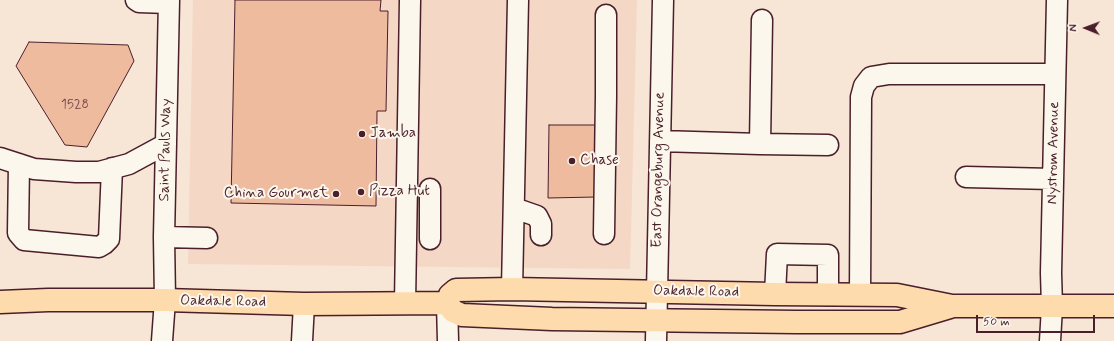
<!DOCTYPE html>
<html>
<head>
<meta charset="utf-8">
<style>
  body { margin:0 }
  #map { position:relative; width:1114px; height:341px; overflow:hidden; background:#f7e5d5; font-family:Mynerve,sans-serif }
  canvas { display:block }
  .north { position:absolute; left:1066px; top:8px; width:40px; height:40px; -webkit-text-stroke:3px #fbf7ec; paint-order:stroke; rotate:271deg; font-size:11px; font-weight:700; line-height:16px; text-align:center; color:#4a1f2b }
  .north::after { content:''; display:block; margin:auto; width:14px; height:18px; background:#4a1f2b; clip-path:polygon(50% 0,100% 100%,50% 72%,0 100%) }
  .scale { position:absolute; left:976px; top:315px; width:119px; height:18px; box-sizing:border-box; border:2px solid #4a1f2b; border-top:0; padding-left:5px; font-size:12px; line-height:14px; white-space:nowrap; color:#4a1f2b; -webkit-text-stroke:3px #fbf7ec; paint-order:stroke }
</style>
</head>
<body>
<div id="map">
<canvas width="1114" height="341"></canvas>
<div class="north">N</div>
<div class="scale">50 m</div>
</div>
<script>
const ctx = document.querySelector('canvas').getContext('2d');
ctx.lineJoin = 'round';
function fillPath(path, color) {
  ctx.fillStyle = color;
  ctx.fill(path, 'evenodd');
}
function toPath(rows) {
  const path = new Path2D();
  for (const r of rows) {
    path.moveTo(r[0], r[1]);
    for (let i = 2; i < r.length; i += 2) path.lineTo(r[i], r[i + 1]);
  }
  return path;
}
function stroke(path, color, width, dash) {
  ctx.strokeStyle = color;
  ctx.lineWidth = width;
  ctx.lineCap = dash ? 'butt' : 'round';
  ctx.setLineDash(dash || []);
  ctx.stroke(path);
}
function drawText(font, color, halo, rows, align = 'center') {
  ctx.font = font + ' Mynerve,sans-serif';
  ctx.lineWidth = 4;
  ctx.setLineDash([]);
  ctx.textBaseline = 'middle';
  ctx.strokeStyle = halo;
  ctx.fillStyle = color;
  for (const [text, x, y, turn = 0] of rows) {
    ctx.save();
    ctx.translate(x, y);
    ctx.rotate((+turn || 0) * Math.PI / 180);
    ctx.textAlign = isNaN(turn) ? turn : align;
    if (halo) ctx.strokeText(text, 0, 0);
    ctx.fillText(text, 0, 0);
    ctx.restore();
  }
}
const built = toPath([
  [193,0,637,0,630,269,188,264]
]);
const building = toPath([
  [235,0,381,0,380,11,388,11,386,111,377,111,376,206,231,203,235,0],
  [29,42,128,45,134,61,87,147,65,145,16,66,29,42],
  [549,125,597,125,596,197,548,198,549,125]
]);
const minor = toPath([
  [136,0,139,2,168,3],
  [660,141,760,144,828,145],
  [760,144,762,20],
  [0,158,34,169,76,172,99,172,129,164,166,144],
  [19,164,18,233,24,240,99,247,104,244,109,239,112,168],
  [966,177,1053,179],
  [430,189,430,239],
  [514,208,537,216,541,224,541,235],
  [604,234,606,96,606,15],
  [164,237,207,238],
  [512,289,518,0],
  [775,294,777,254,828,255,828,295],
  [860,295,861,97,864,86,871,77,889,74,1055,74],
  [405,303,410,0],
  [447,303,448,341],
  [162,341,165,300,164,237,169,0],
  [302,341,304,304],
  [656,341,663,0],
  [1050,341,1052,307,1051,273,1057,0]
]);
const major = toPath([
  [0,302,48,300,165,300,304,304,447,303],
  [447,303,450,295,456,290,512,289,775,294,897,295,952,306,1114,306],
  [447,303,453,311,462,315,552,319,796,322,900,322,950,307]
]);
const markers = [
  [362,134,4,"#4a1f2b"],
  [572,161,4,"#4a1f2b"],
  [361,192,4,"#4a1f2b"],
  [336,194,4,"#4a1f2b"]
];
const numberNames = [
  ["1528",75,105]
];
const poiNames = [
  ["Jamba",370,134],
  ["Chase",580,161],
  ["Pizza Hut",369,192],
  ["China Gourmet",328,194,"right"]
];
const streetNames = [
  ["Saint Pauls Way",166,150,-89],
  ["Nystrom Avenue",1054,153,-89],
  ["East Orangeburg Avenue",659,170,-89],
  ["Oakdale Road",696,292,1],
  ["Oakdale Road",223,302,1]
];
fillPath(built, '#f4d8c5');
fillPath(building, '#eebb9f');
stroke(building, '#4a1f2b', 1);
stroke(minor, '#4a1f2b', 23);
stroke(major, '#4a1f2b', 25);
stroke(minor, '#fbf7ec', 20);
stroke(major, '#fedbac', 22);
for (const [x, y, r, color] of markers) {
  const dot = new Path2D();
  dot.arc(x, y, r, 0, 2 * Math.PI);
  ctx.fillStyle = color;
  ctx.fill(dot);
  stroke(dot, '#fbf7ec', 1.5);
}
drawText('13px', '#734648', null, numberNames);
drawText('15px', '#4a1f2b', '#fbf7ec', poiNames, 'left');
drawText('15px', '#4a1f2b', '#fbf7ec', streetNames);
</script>
</body>
</html>
